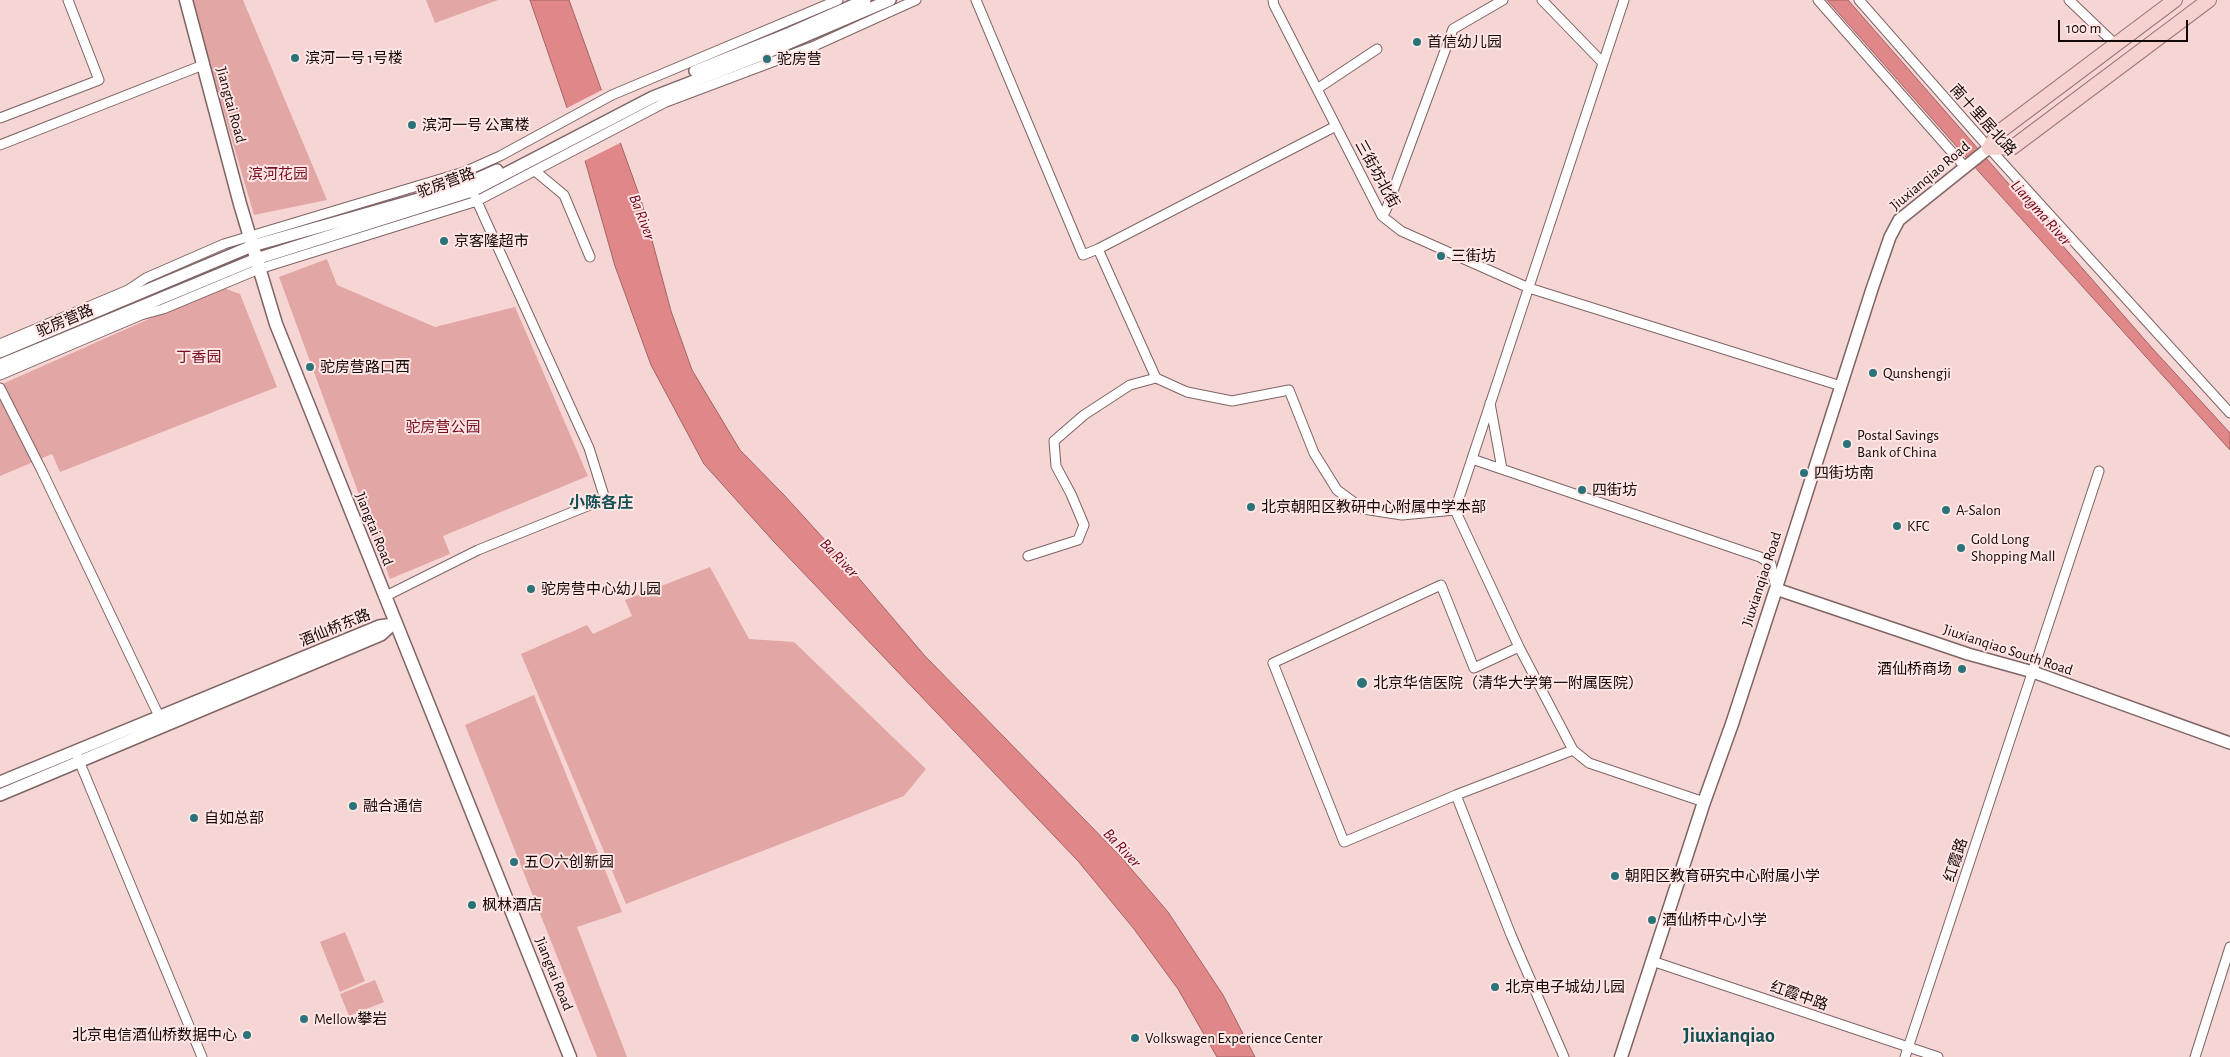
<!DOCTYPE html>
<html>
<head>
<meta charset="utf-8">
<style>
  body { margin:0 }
  #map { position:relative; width:2230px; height:1057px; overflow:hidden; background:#f6d6d5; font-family:"Alegreya Sans",sans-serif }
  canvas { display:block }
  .scale { position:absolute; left:2058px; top:20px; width:130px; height:22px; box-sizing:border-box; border:2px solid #130909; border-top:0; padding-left:6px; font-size:15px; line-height:18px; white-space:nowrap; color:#130909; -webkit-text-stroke:4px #ffe5e4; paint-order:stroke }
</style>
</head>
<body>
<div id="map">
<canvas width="2230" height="1057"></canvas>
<div class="scale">100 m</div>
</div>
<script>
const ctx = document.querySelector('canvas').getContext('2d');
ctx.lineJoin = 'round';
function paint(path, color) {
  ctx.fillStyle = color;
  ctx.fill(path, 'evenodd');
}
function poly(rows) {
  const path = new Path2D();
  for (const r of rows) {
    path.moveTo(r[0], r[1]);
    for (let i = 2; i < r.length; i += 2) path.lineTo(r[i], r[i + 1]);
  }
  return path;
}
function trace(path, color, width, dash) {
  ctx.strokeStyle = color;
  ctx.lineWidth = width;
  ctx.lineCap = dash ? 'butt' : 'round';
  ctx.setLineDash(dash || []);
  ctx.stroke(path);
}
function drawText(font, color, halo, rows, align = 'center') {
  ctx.font = font + ' "Alegreya Sans","Noto Sans SC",sans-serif';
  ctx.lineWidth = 4;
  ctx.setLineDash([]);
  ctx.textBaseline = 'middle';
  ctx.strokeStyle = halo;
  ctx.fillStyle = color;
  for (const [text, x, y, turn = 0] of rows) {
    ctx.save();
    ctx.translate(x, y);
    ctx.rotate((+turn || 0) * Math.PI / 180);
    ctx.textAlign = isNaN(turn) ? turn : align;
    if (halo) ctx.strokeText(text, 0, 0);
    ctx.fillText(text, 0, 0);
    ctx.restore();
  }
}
paint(poly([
  [191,0,243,0,327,200,254,215],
  [426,0,498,0,435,23],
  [327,259,337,285,435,327,515,307,588,476,443,536,450,554,390,579,279,277],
  [221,287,240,294,277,387,60,472,52,454,0,476,0,385],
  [710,567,749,639,794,642,926,769,904,796,626,904,521,654,587,625,593,634,632,616,625,600],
  [534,695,622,912,577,927,627,1057,597,1057,465,725],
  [345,932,365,981,340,992,320,942],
  [375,980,384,1002,349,1016,340,994]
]), '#e2a6a5');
const water = poly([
  [530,0,569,0,642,203,671,311,692,370,740,450,784,495,845,562,925,656,1121,857,1168,912,1223,995,1255,1057,1217,1057,1178,989,1134,929,1078,861,775,543,704,464,651,365,615,266,584,157,530,0],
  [1827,0,1848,0,2152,348,2230,433,2230,450,1981,174,1827,0]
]);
paint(water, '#e08889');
trace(water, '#a26263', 1);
paint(poly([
  [604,89,622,142,582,162,565,109]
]), '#f6d6d5');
const minor = poly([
  [976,0,1083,255,1098,249,1336,126],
  [1273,0,1274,5,1382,216,1401,231,1529,288,1841,386],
  [1542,0,1603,63],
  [1624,0,1455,510,1519,647,1573,750,1589,763,1704,802],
  [1818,0,1965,167],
  [1859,0,1989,148,2230,413],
  [2069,0,2115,44],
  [1317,89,1377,49],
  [0,118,99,80,68,0],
  [0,145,203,65],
  [535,171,564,195,590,257],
  [1382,216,1386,210,1453,29,1503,0],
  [1098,249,1156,378],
  [0,344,128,290,146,278,224,244,464,172,500,156,612,95,838,0],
  [0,375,141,315,163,309,259,269,477,201,666,102,812,47,916,0],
  [0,388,41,469,159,716],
  [1490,403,1502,469],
  [1472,459,1760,557,1771,564,1776,589],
  [1028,556,1078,540,1084,525,1071,494,1056,466,1054,441,1084,415,1130,385,1156,378,1187,392,1232,401,1289,390,1314,453,1337,490,1363,509,1402,515,1455,510],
  [384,597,478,550,605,499,589,448,475,197],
  [1519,647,1474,668,1441,585,1273,663,1344,842,1456,795,1573,750],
  [77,756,202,1057],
  [1456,795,1511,935,1564,1057],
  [1652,961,1938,1057],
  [1905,1057,2099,471],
  [2195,1057,2230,947]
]);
const tertiary = poly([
  [695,71,790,33,865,0],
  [1989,148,1899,220,1890,237,1872,289,1776,589,1968,654,2033,672,2230,743],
  [0,352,252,246,436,194,468,183,497,170],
  [0,365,256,259,472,191,653,97,761,55,890,0],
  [0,782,379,626,393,624],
  [0,795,381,635,394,623]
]);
const secondary = poly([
  [186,0,240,204,276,324,570,1057],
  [1621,1057,1704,802,1732,724,1776,589]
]);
const primary = poly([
  [1989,148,2013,147,2209,0],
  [1989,148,1999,132,2175,0]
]);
trace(minor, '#7f6464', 11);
trace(tertiary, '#7f6464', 14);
trace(secondary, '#7f6464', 15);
trace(primary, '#a17776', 16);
trace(minor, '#fff', 9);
trace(tertiary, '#fff', 11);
trace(secondary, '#fff', 12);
trace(primary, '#f5d1d0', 14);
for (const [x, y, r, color] of [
  [1417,42,5,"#2a7479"],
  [295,58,5,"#2a7479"],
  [767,59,5,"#2a7479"],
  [412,125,5,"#2a7479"],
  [444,241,5,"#2a7479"],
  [1441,256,5,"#2a7479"],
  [310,367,5,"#2a7479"],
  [1873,373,5,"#2a7479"],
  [1847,444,5,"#2a7479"],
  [1804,473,5,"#2a7479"],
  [1582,490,5,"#2a7479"],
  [1251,507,5,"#2a7479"],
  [1946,510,5,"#2a7479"],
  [1897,526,5,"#2a7479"],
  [1961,548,5,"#2a7479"],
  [531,589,5,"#2a7479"],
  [1962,669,5,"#2a7479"],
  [1362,683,6,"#2a7479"],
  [353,806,5,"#2a7479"],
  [194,818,5,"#2a7479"],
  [514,862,5,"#2a7479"],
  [1615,876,5,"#2a7479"],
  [472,905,5,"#2a7479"],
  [1652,920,5,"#2a7479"],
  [1495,987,5,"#2a7479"],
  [304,1019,5,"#2a7479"],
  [247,1035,5,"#2a7479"],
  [1135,1038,5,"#2a7479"]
]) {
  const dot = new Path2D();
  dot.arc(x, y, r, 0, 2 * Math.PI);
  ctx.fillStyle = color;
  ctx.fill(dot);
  trace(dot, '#ffe5e4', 2);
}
drawText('15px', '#130909', '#ffe5e4', [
  ["首信幼儿园",1427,42],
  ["滨河一号 1号楼",305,58],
  ["驼房营",777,59],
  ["滨河一号 公寓楼",422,125],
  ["京客隆超市",454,241],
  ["三街坊",1451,256],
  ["驼房营路口西",320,367],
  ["Qunshengji",1883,373],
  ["Postal Savings",1857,435],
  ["Bank of China",1857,452],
  ["四街坊南",1814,473],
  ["四街坊",1592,490],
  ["北京朝阳区教研中心附属中学本部",1261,507],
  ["A-Salon",1956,510],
  ["KFC",1907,526],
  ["Gold Long",1971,539],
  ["Shopping Mall",1971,556],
  ["驼房营中心幼儿园",541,589],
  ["酒仙桥商场",1952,669,"right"],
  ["北京华信医院（清华大学第一附属医院）",1373,683],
  ["融合通信",363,806],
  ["自如总部",204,818],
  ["五〇六创新园",524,862],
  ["朝阳区教育研究中心附属小学",1625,876],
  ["枫林酒店",482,905],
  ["酒仙桥中心小学",1662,920],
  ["北京电子城幼儿园",1505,987],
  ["Mellow攀岩",314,1019],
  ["北京电信酒仙桥数据中心",237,1035,"right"],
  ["Volkswagen Experience Center",1145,1038]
], 'left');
drawText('15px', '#130909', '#ffe5e4', [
  ["Jiangtai Road",231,105,75],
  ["南十里居北路",1983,120,48],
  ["三街坊北街",1377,174,61],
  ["Jiuxianqiao Road",1930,176,-40],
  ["驼房营路",446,183,-20],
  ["驼房营路",65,321,-23],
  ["Jiangtai Road",374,529,68],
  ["Jiuxianqiao Road",1762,579,-72],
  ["酒仙桥东路",335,628,-22],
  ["Jiuxianqiao South Road",2008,650,18],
  ["红霞路",1956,860,-72],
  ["Jiangtai Road",554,974,68],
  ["红霞中路",1799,996,19]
]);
drawText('15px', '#780e20', '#ffe5e4', [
  ["滨河花园",278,174],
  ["丁香园",199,357],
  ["驼房营公园",443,427]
]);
drawText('italic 16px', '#6f0019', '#ffe5e4', [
  ["Liangma River",2041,213,48],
  ["Ba River",642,217,69],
  ["Ba River",839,558,46],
  ["Ba River",1122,848,47]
]);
drawText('bold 16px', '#125054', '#ffe5e4', [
  ["小陈各庄",601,503]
]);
drawText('bold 20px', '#125054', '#ffe5e4', [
  ["Jiuxianqiao",1729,1036]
]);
</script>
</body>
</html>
